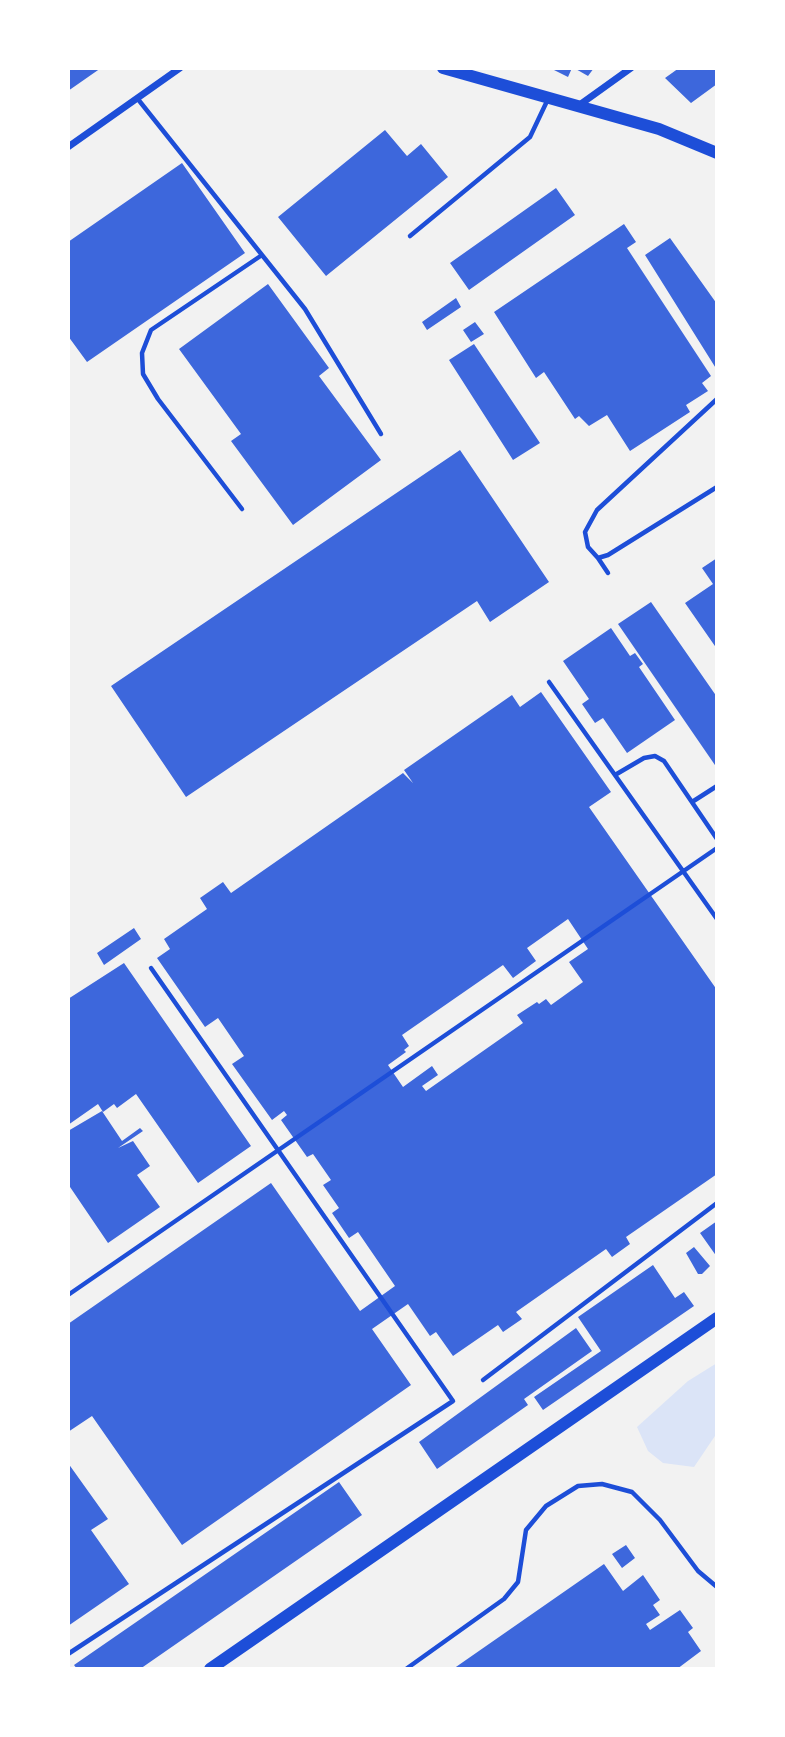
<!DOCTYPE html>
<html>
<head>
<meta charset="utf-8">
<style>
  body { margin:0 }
  #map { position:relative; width:785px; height:1737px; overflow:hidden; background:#f2f2f2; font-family:"Space Grotesk",sans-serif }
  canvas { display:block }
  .frame { position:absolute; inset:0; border:70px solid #fff; pointer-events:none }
</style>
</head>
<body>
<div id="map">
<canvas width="785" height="1737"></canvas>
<div class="frame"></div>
</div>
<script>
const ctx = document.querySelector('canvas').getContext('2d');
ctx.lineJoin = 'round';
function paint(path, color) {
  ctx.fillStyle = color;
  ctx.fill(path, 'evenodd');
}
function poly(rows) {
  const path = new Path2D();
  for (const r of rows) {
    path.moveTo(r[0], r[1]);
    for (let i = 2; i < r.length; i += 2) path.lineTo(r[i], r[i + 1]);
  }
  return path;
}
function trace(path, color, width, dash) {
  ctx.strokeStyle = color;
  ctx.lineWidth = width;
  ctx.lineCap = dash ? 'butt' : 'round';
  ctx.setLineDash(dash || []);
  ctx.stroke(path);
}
paint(poly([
  [717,1363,717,1433,694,1467,663,1463,648,1451,637,1427,688,1381]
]), '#dbe4f7');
paint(poly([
  [68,68,101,68,68,91],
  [550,68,572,68,568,77],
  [574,68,594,68,588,76],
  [679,68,717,68,717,84,691,103,665,78],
  [385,130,407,156,421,144,448,177,326,276,278,217],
  [182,163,245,253,87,362,68,336,68,242],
  [556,188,575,215,469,290,450,263],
  [624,224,636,242,627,248,711,376,702,383,708,391,686,405,690,412,630,451,607,415,589,426,579,416,575,419,544,372,536,378,494,312],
  [670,238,717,304,717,370,645,255],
  [268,284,329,368,319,376,381,460,293,525,231,441,241,434,179,349],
  [456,298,461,307,427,330,422,322],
  [475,322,484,334,471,342,463,330],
  [474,344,540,443,513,460,449,360],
  [460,450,549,582,490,622,477,601,186,797,111,686],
  [717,558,717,649,685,603,713,584,702,568],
  [651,602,717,697,717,768,618,624],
  [611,628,630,656,635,653,643,664,639,667,675,720,627,753,603,718,595,723,582,704,589,699,563,661],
  [541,692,611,792,589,807,717,990,717,1174,626,1237,630,1244,612,1257,606,1249,516,1312,522,1319,503,1332,498,1325,453,1356,436,1332,430,1336,408,1304,372,1329,411,1385,182,1545,92,1416,68,1432,68,1324,271,1183,360,1311,395,1286,358,1232,349,1238,332,1213,339,1208,323,1185,331,1180,313,1154,307,1157,281,1120,287,1115,284,1111,272,1120,232,1064,244,1056,218,1018,205,1027,157,958,170,949,164,939,207,909,200,898,223,882,231,893,403,773,413,783,404,770,512,695,520,707],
  [568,919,588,949,569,962,583,982,551,1005,546,999,539,1004,537,1002,517,1015,523,1023,426,1091,422,1086,438,1075,432,1066,403,1087,388,1065,406,1052,404,1050,409,1046,402,1035,503,965,513,978,536,961,527,948],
  [134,928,141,939,104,965,97,953],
  [124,963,251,1146,198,1183,136,1094,117,1108,114,1104,103,1112,98,1104,68,1125,68,999],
  [102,1111,122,1141,140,1128,143,1131,118,1148,133,1141,150,1166,137,1175,160,1207,108,1243,68,1184,68,1131],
  [717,1221,717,1257,700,1233],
  [694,1247,710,1266,702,1274,698,1274,686,1253],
  [653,1265,675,1298,684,1292,694,1306,543,1410,534,1397,601,1351,578,1317],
  [576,1328,592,1351,524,1399,528,1405,437,1469,419,1442],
  [68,1463,108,1519,91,1530,129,1584,68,1626],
  [339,1482,362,1515,140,1669,77,1669,74,1665],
  [626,1545,635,1558,622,1568,612,1554],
  [604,1564,623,1591,643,1575,660,1600,653,1605,660,1615,646,1624,650,1630,680,1610,693,1628,688,1632,701,1651,677,1669,453,1669]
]), '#3d67dc');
trace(poly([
  [137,98,305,309,381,434],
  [410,236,530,137,548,99],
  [717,399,597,510,585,532,588,547,598,558,608,555,717,487],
  [242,509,158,399,143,374,142,353,151,330,262,255],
  [598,558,608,573],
  [549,682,717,919],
  [615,775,644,758,655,756,664,761,717,839],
  [692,802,717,786],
  [68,1295,717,848],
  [483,1380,717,1203],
  [68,1654,453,1401,151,968],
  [406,1669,504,1599,518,1582,526,1530,546,1506,578,1486,602,1484,632,1492,660,1520,698,1571,717,1587]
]), '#1d4ed8', 4.5);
trace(poly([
  [578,106,631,68],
  [68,147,180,68]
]), '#1d4ed8', 7);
trace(poly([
  [443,68,659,129,717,153],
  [210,1669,717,1318]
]), '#1d4ed8', 12);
</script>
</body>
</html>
